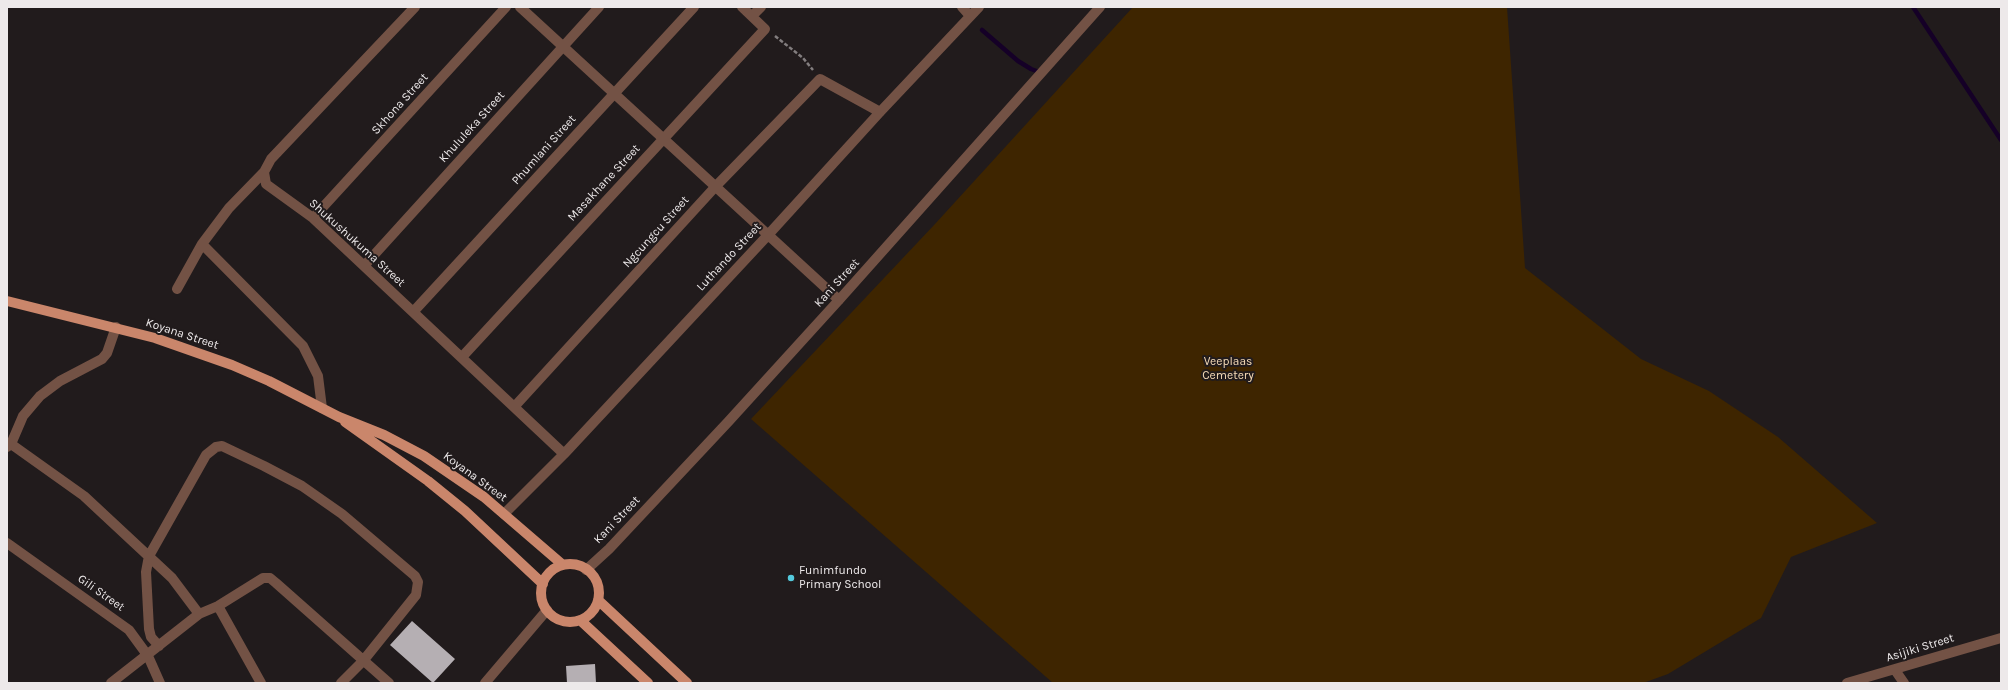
<!DOCTYPE html>
<html>
<head>
<meta charset="utf-8">
<style>
  body { margin:0 }
  #map { position:relative; width:2008px; height:690px; overflow:hidden; background:#211b1c; font-family:Karla,sans-serif }
  canvas { display:block }
  .frame { position:absolute; inset:0; border:8px solid #ede9ea; pointer-events:none }
</style>
</head>
<body>
<div id="map">
<canvas width="2008" height="690"></canvas>
<div class="frame"></div>
</div>
<script>
const ctx = document.querySelector('canvas').getContext('2d');
ctx.lineJoin = 'round';
function paint(path, color) {
  ctx.fillStyle = color;
  ctx.fill(path, 'evenodd');
}
function poly(rows) {
  const path = new Path2D();
  for (const r of rows) {
    if (r.length === 3) {
      path.moveTo(r[0] + r[2], r[1]);
      path.arc(r[0], r[1], r[2], 0, 2 * Math.PI);
      continue;
    }
    path.moveTo(r[0], r[1]);
    for (let i = 2; i < r.length; i += 2) path.lineTo(r[i], r[i + 1]);
  }
  return path;
}
function trace(path, color, width, dash) {
  ctx.strokeStyle = color;
  ctx.lineWidth = width;
  ctx.lineCap = dash ? 'butt' : 'round';
  ctx.setLineDash(dash || []);
  ctx.stroke(path);
}
function drawText(font, color, halo, rows, align = 'center') {
  ctx.font = font + ' Karla,sans-serif';
  ctx.lineWidth = 4;
  ctx.setLineDash([]);
  ctx.textBaseline = 'middle';
  ctx.strokeStyle = halo;
  ctx.fillStyle = color;
  for (const [text, x, y, turn = 0] of rows) {
    ctx.save();
    ctx.translate(x, y);
    ctx.rotate((+turn || 0) * Math.PI / 180);
    ctx.textAlign = isNaN(turn) ? turn : align;
    if (halo) ctx.strokeText(text, 0, 0);
    ctx.fillText(text, 0, 0);
    ctx.restore();
  }
}
paint(poly([
  [1133,7,1507,7,1525,268,1641,359,1709,391,1778,437,1877,523,1791,557,1761,618,1668,674,1643,683,1053,683,751,419,935,224]
]), '#3e2500');
trace(poly([
  [1913,7,2001,140],
  [982,30,1018,61,1031,69,1039,72,1041,70]
]), '#150027', 4.5);
paint(poly([
  [412,621,455,659,433,683,390,645],
  [595,664,596,683,567,683,566,666]
]), '#b5afb3');
trace(poly([
  [775,36,803,58,813,70]
]), '#827d7e', 2.5, [4, 2]);
trace(poly([
  [415,7,271,159,264,172,266,184,313,218,564,454],
  [520,7,839,300],
  [962,7,970,16],
  [752,16,761,7],
  [313,218,506,7],
  [202,244,303,346,318,376,322,408],
  [364,266,599,7],
  [177,289,202,244,229,208,264,172],
  [414,311,694,7],
  [462,357,765,29,742,7],
  [515,406,716,186,820,79,880,112],
  [11,444,84,496,172,578,199,614],
  [7,447,11,444,23,416,40,396,60,381,102,359,107,353,116,327],
  [504,514,564,454,768,235,880,112,979,7],
  [7,543,129,630,148,656,160,683],
  [586,570,609,549,728,422,839,300,1100,7],
  [218,606,261,683],
  [159,646,151,637,149,629,146,572,149,556,206,455,216,447,222,446,264,466,302,486,342,514,415,576,418,582,416,595,363,661,341,683],
  [1895,670,1904,683],
  [111,683,199,614,218,606,263,578,270,578,276,583,389,683],
  [485,683,547,610],
  [1847,683,2001,638]
]), '#735245', 10);
trace(poly([
  [7,301,155,338,232,365,269,381,339,417,384,435,424,456,484,497,563,565],
  [345,422,428,481,465,511,543,584],
  [570,593,29],
  [598,600,687,683],
  [580,620,648,683]
]), '#ca866b', 10);
for (const [x, y, r, color] of [
  [791,578,4,"#54cadd"]
]) {
  const dot = new Path2D();
  dot.arc(x, y, r, 0, 2 * Math.PI);
  ctx.fillStyle = color;
  ctx.fill(dot);
  trace(dot, '#211b1c', 1.5);
}
drawText('12px', '#ede9ea', '#211b1c', [
  ["Skhona Street",400,104,-48],
  ["Khululeka Street",472,127,-48],
  ["Phumlani Street",544,150,-48],
  ["Masakhane Street",604,183,-47],
  ["Ngcungcu Street",656,232,-48],
  ["Shukushukuma Street",357,243,42],
  ["Luthando Street",729,257,-47],
  ["Kani Street",837,283,-48],
  ["Koyana Street",182,334,18],
  ["Koyana Street",475,477,36],
  ["Kani Street",617,520,-46],
  ["Gili Street",101,593,35],
  ["Asijiki Street",1920,648,-17]
]);
drawText('12px', '#f6dbb7', '#211b1c', [
  ["Veeplaas",1228,362],
  ["Cemetery",1228,376]
]);
drawText('12px', '#ede9ea', '#211b1c', [
  ["Funimfundo",799,571],
  ["Primary School",799,585]
], 'left');
</script>
</body>
</html>
